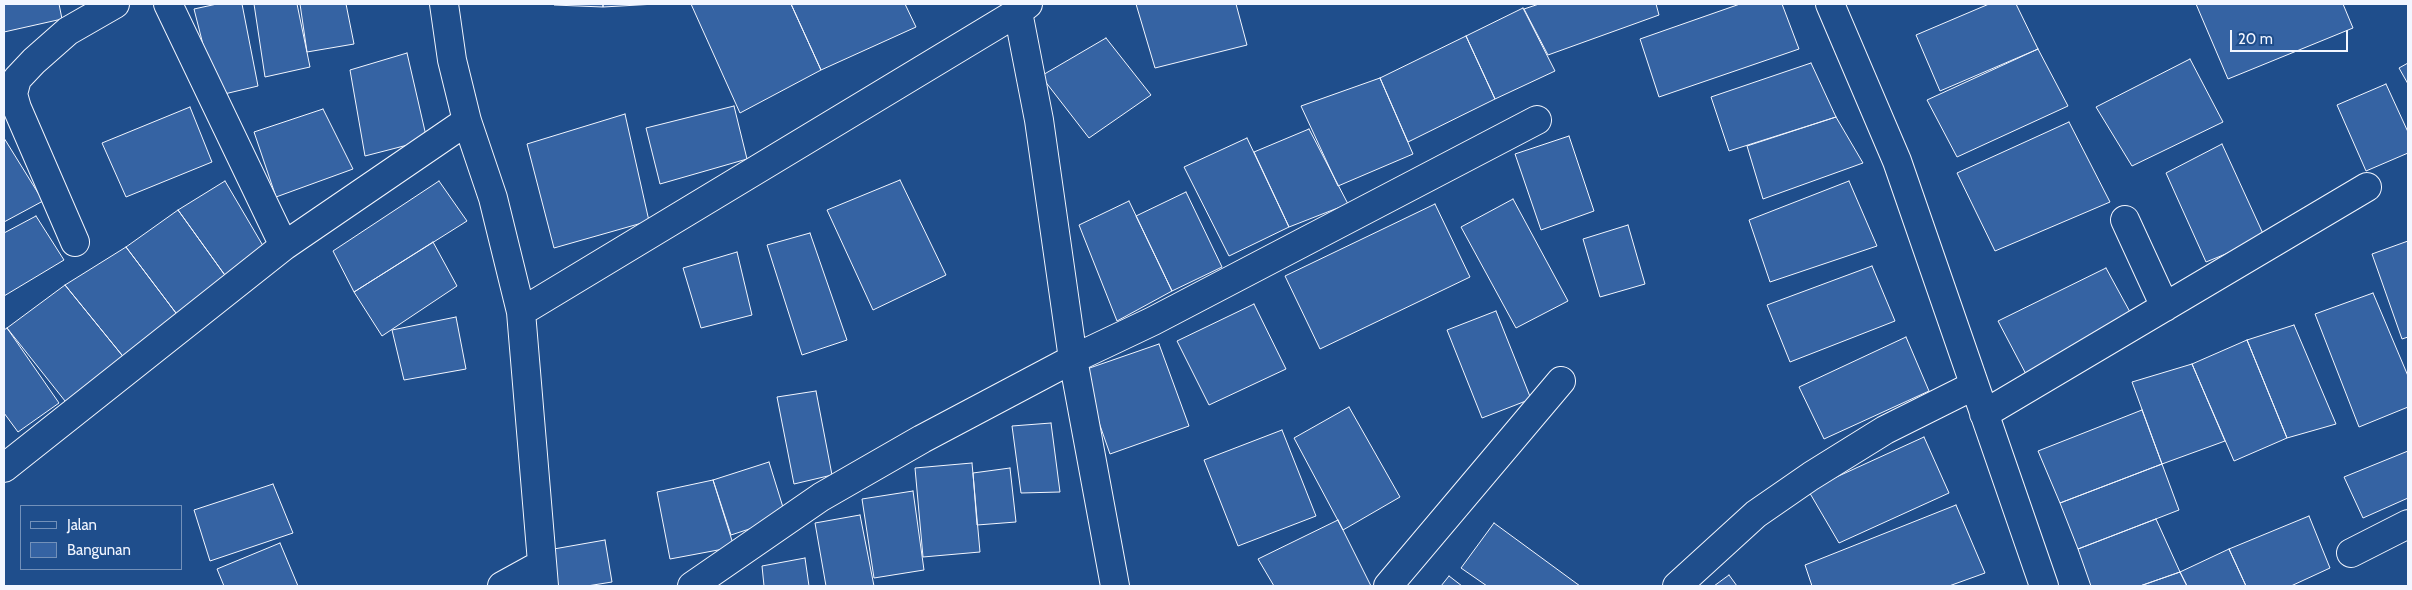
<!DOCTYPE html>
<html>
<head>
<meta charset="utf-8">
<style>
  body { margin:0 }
  #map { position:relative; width:2412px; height:590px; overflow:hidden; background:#1f4e8c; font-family:Cabin,sans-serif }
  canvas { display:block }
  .frame { position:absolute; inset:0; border:5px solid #f2f6ff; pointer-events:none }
  .legend { position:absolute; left:20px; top:505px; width:162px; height:65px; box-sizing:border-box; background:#1f4e8c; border:1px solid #7391ba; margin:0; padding:6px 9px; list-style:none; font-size:15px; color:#f2f6ff }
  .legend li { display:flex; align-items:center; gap:10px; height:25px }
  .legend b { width:25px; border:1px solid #7391ba }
  .scale { position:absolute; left:2230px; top:30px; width:118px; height:22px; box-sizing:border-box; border:2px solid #f2f6ff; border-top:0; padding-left:6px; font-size:15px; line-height:18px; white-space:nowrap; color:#f2f6ff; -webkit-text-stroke:4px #1f4e8c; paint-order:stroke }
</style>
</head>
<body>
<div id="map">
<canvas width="2412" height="590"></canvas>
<div class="frame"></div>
<ul class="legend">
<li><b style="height:6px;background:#1f4e8c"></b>Jalan</li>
<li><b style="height:14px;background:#3563a3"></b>Bangunan</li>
</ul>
<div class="scale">20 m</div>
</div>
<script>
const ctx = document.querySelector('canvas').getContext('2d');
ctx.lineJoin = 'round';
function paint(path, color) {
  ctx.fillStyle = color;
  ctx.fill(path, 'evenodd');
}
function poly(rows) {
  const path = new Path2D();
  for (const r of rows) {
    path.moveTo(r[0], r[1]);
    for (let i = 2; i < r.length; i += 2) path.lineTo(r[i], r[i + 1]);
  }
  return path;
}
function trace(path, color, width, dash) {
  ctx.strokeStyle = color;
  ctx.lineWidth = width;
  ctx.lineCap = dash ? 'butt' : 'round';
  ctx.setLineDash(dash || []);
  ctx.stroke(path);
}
const building = poly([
  [4,4,59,4,62,19,4,32,4,4],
  [217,4,242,4,258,86,216,96,194,9,217,4],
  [254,4,297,4,310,67,265,77,254,4],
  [300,4,346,4,354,44,307,52,300,4],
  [554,4,603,4,603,7,554,5,554,4],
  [603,4,656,4,603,7,603,4],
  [691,4,791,4,821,70,740,113,691,4],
  [791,4,905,4,916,27,821,70,791,4],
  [1136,4,1236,4,1247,45,1155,68,1136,4],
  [1539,4,1656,4,1659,15,1548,55,1524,9,1539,4],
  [1740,4,1782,4,1799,49,1659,97,1640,39,1740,4],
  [1989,4,2016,4,2038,49,1940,91,1916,35,1989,4],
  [2196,4,2343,4,2353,28,2228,79,2196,4],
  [1523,8,1555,71,1495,99,1466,36,1523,8],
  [1466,36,1495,99,1408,142,1380,78,1466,36],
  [1106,38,1151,95,1089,138,1041,76,1106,38],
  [2038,49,2068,106,1957,157,1927,100,2038,49],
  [407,53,427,140,365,156,350,70,407,53],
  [2190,59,2223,122,2132,166,2096,107,2190,59],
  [1811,63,1836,117,1729,151,1711,97,1811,63],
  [2408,63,2408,84,2399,68,2408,63],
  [1380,78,1413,154,1338,186,1301,106,1380,78],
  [2386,84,2408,132,2408,153,2366,171,2337,105,2386,84],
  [734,106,747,159,660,184,646,128,734,106],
  [190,107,212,162,126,197,102,143,190,107],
  [323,109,353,169,276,197,254,132,323,109],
  [625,114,649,221,554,248,527,144,625,114],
  [1836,117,1863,163,1763,199,1747,146,1836,117],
  [2069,122,2110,202,1995,251,1957,173,2069,122],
  [1309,129,1348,204,1289,227,1254,152,1309,129],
  [1569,136,1594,211,1541,230,1515,154,1569,136],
  [4,138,43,201,4,222,4,138],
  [1247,138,1289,227,1229,256,1184,167,1247,138],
  [2222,144,2265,238,2206,262,2166,173,2222,144],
  [900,180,946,275,873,310,827,210,900,180],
  [225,181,269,256,232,285,178,210,225,181],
  [439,181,467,221,354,292,333,251,439,181],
  [1849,181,1877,246,1770,282,1749,220,1849,181],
  [1186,192,1222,267,1172,291,1136,216,1186,192],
  [1513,199,1568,301,1516,328,1461,227,1513,199],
  [1129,201,1172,291,1117,321,1079,225,1129,201],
  [1435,204,1470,277,1320,349,1285,276,1435,204],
  [178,210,232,285,182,321,126,247,178,210],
  [36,216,64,260,4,296,4,233,36,216],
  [1628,225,1645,284,1600,297,1583,239,1628,225],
  [810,233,847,340,802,355,767,245,810,233],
  [2408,241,2408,337,2402,339,2372,254,2408,241],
  [433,242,457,286,382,336,354,292,433,242],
  [126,247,182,321,130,365,65,285,126,247],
  [737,252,752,315,701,328,683,268,737,252],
  [1872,266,1895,321,1790,362,1767,305,1872,266],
  [2106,268,2136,323,2028,378,1998,321,2106,268],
  [65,285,130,365,69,406,7,328,65,285],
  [2373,293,2408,376,2408,407,2359,427,2315,314,2373,293],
  [1254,304,1286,369,1209,405,1177,341,1254,304],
  [1496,311,1531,399,1482,418,1447,330,1496,311],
  [456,317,466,369,404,380,392,330,456,317],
  [2294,325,2336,424,2287,438,2247,340,2294,325],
  [7,328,59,403,18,432,4,413,4,330,7,328],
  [1906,337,1929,391,1824,439,1799,387,1906,337],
  [2247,340,2287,438,2234,461,2192,364,2247,340],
  [1159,344,1189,426,1110,454,1081,371,1159,344],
  [2192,364,2225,441,2162,464,2132,382,2192,364],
  [816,391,832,475,794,484,777,397,816,391],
  [1349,407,1400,497,1343,530,1294,438,1349,407],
  [2142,410,2162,464,2060,503,2038,451,2142,410],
  [1051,423,1060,492,1021,493,1012,426,1051,423],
  [1282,430,1316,516,1238,546,1204,460,1282,430],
  [1924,437,1949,493,1839,543,1808,490,1924,437],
  [2408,451,2408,498,2363,518,2344,477,2408,451],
  [769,462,786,517,731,535,713,480,769,462],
  [972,463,980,552,923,557,915,468,972,463],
  [2162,464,2179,510,2078,549,2060,503,2162,464],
  [1010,468,1016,522,977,525,973,473,1010,468],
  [713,480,734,547,670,559,657,492,713,480],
  [273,484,293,533,210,561,194,510,273,484],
  [913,491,924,570,874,578,862,499,913,491],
  [1956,505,1985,573,1949,586,1812,586,1805,565,1956,505],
  [860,515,874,586,826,586,815,523,860,515],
  [2309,516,2330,568,2291,586,2246,586,2229,549,2309,516],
  [2156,519,2180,572,2140,586,2091,586,2078,549,2156,519],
  [1338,520,1371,586,1274,586,1258,559,1338,520],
  [1494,523,1580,586,1487,586,1461,568,1494,523],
  [605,540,612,582,587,586,556,586,548,550,605,540],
  [280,543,298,586,224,586,217,569,280,543],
  [2229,549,2246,586,2187,586,2180,572,2229,549],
  [805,558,809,586,764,586,762,566,805,558],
  [2180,572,2187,586,2140,586,2180,572],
  [1729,575,1737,586,1714,586,1729,575],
  [1449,576,1462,586,1441,586,1449,576]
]);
paint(building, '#3563a3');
trace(building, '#f2f6ff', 1);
const minor = poly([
  [168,4,284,246],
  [444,4,452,60,467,121,493,198,521,312,544,586],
  [1830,4,1897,161,2044,586],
  [1018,12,1039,120,1073,359,1115,586],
  [2125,220,2165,307],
  [75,242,17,108,13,94,17,79,34,61,68,31,115,4],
  [521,312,1018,12,1028,4],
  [1984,414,2367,187],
  [4,468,284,246,467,121],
  [2351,553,2408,524],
  [502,586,542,564],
  [692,586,821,497,922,439,1073,359,1153,321,1537,120],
  [1388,586,1561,381],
  [1677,586,1756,514,1811,476,1885,430,1973,386]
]);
trace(minor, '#f2f6ff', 30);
trace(minor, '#1f4e8c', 28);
</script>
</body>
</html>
